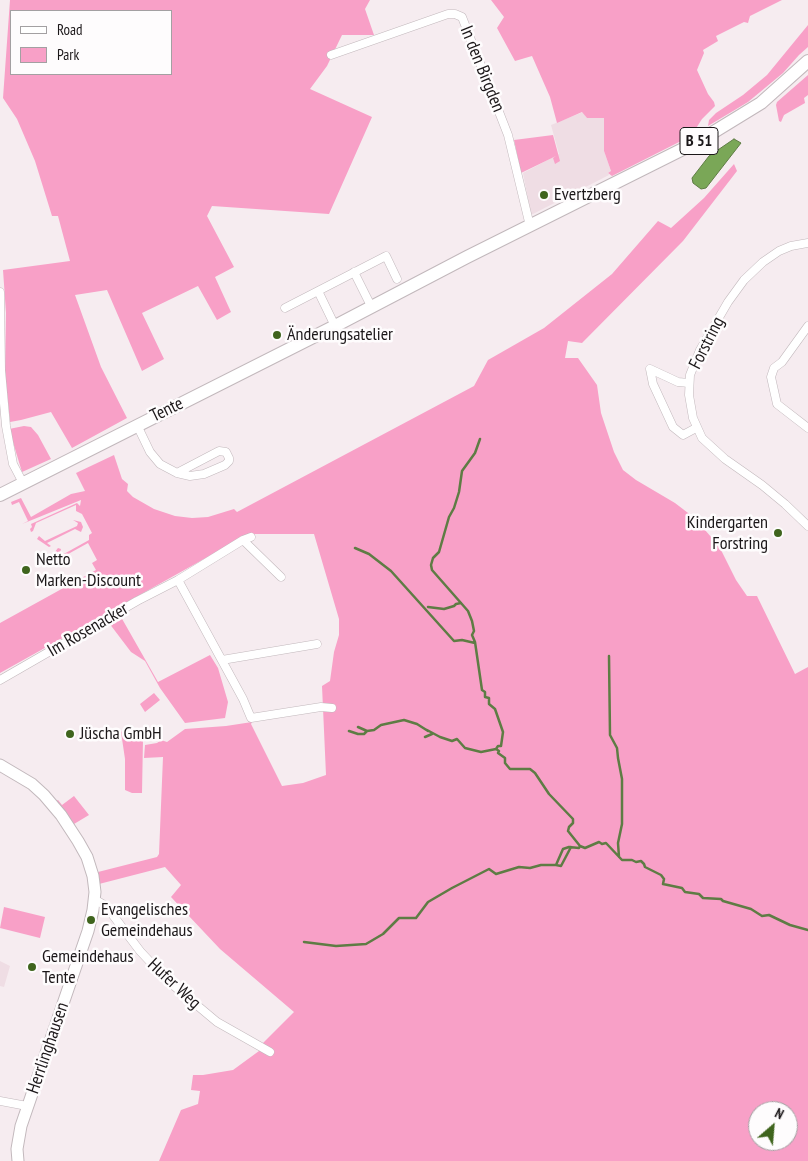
<!DOCTYPE html>
<html>
<head>
<meta charset="utf-8">
<style>
  body { margin:0 }
  #map { position:relative; width:808px; height:1161px; overflow:hidden; background:#f6ecf0; font-family:"PT Sans Narrow",sans-serif }
  canvas { display:block }
  .legend { position:absolute; left:10px; top:10px; width:162px; height:65px; box-sizing:border-box; background:#fefcfd; border:1px solid #a3a0a2; margin:0; padding:6px 9px; list-style:none; font-size:15px; color:#1b1719 }
  .legend li { display:flex; align-items:center; gap:10px; height:25px }
  .legend b { width:25px; border:1px solid #a3a0a2 }
  .north { position:absolute; left:748px; top:1101px; width:50px; height:50px; box-sizing:border-box; background:#fefcfd; border:1px solid #a3a0a2; border-radius:50%; rotate:27deg; font-size:14px; font-weight:700; line-height:20px; text-align:center; color:#1b1719 }
  .north::after { content:''; display:block; margin:auto; width:18px; height:22px; background:#3f641d; clip-path:polygon(50% 0,100% 100%,50% 72%,0 100%) }
</style>
</head>
<body>
<div id="map">
<canvas width="808" height="1161"></canvas>
<ul class="legend">
<li><b style="height:6px;background:#fff"></b>Road</li>
<li><b style="height:14px;background:#f8a0c7"></b>Park</li>
</ul>
<div class="north">N</div>
</div>
<script>
const ctx = document.querySelector('canvas').getContext('2d');
ctx.lineJoin = 'round';
function paint(path, color) {
  ctx.fillStyle = color;
  ctx.fill(path, 'evenodd');
}
function poly(rows) {
  const path = new Path2D();
  for (const r of rows) {
    path.moveTo(r[0], r[1]);
    for (let i = 2; i < r.length; i += 2) path.lineTo(r[i], r[i + 1]);
  }
  return path;
}
function trace(path, color, width, dash) {
  ctx.strokeStyle = color;
  ctx.lineWidth = width;
  ctx.lineCap = dash ? 'butt' : 'round';
  ctx.setLineDash(dash || []);
  ctx.stroke(path);
}
function drawText(font, color, halo, rows, align = 'center') {
  ctx.font = font + ' "PT Sans Narrow",sans-serif';
  ctx.lineWidth = 5;
  ctx.setLineDash([]);
  ctx.textBaseline = 'middle';
  ctx.strokeStyle = halo;
  ctx.fillStyle = color;
  for (const [text, x, y, turn = 0] of rows) {
    ctx.save();
    ctx.translate(x, y);
    ctx.rotate((+turn || 0) * Math.PI / 180);
    ctx.textAlign = isNaN(turn) ? turn : align;
    if (halo) ctx.strokeText(text, 0, 0);
    ctx.fillText(text, 0, 0);
    ctx.restore();
  }
}
paint(poly([
  [583,112,587,118,604,117,604,151,611,171,608,173,609,175,531,215,523,173,559,154,551,125],
  [0,961,10,966,4,987,0,986]
]), '#efdde4');
paint(poly([
  [10,0,370,0,365,9,374,35,342,35,327,66,310,89,372,117,329,214,212,206,207,216,234,267,215,277,231,312,217,320,198,286,142,313,164,359,142,371,107,290,75,295,101,367,127,418,72,448,51,412,21,420,10,422,5,373,6,313,3,270,70,261,58,216,52,216,35,161,17,119,3,98],
  [11,11,171,11,171,74,11,74],
  [491,0,782,0,750,16,748,23,744,22,716,36,718,41,703,50,704,53,697,70,708,94,714,102,715,106,702,119,691,136,612,176,608,173,611,171,604,151,604,118,587,118,582,112,557,123,550,97,532,56,515,61,497,28,504,17],
  [808,25,808,47,799,55,783,73,748,102,708,126,709,120,716,113,743,95,767,75],
  [808,75,808,95,804,98,805,103,784,115,781,122,779,121,776,105,777,102],
  [553,135,560,161,555,164,553,158,556,156,521,173,514,140],
  [734,164,737,171,683,241,582,343,568,341,565,358,578,358,597,385,601,413,614,452,623,470,636,480,675,503,692,516,705,530,719,546,736,580,747,596,757,596,795,674,808,667,808,1161,159,1161,181,1110,198,1104,200,1091,191,1090,193,1075,203,1075,233,1070,259,1051,262,1044,294,1012,220,949,171,897,181,885,165,867,99,884,98,872,157,857,159,854,163,757,144,758,145,745,157,743,161,740,167,742,185,729,226,726,252,722,251,724,282,786,303,783,326,775,322,686,330,681,334,652,339,635,339,619,314,534,255,534,238,540,0,673,0,623,96,570,92,563,97,560,88,543,61,558,57,559,54,553,58,548,61,549,60,553,62,555,89,540,89,535,92,533,82,514,76,511,76,505,36,523,33,531,31,532,30,529,32,527,31,524,77,503,80,506,81,500,22,524,28,521,19,502,12,505,11,502,21,498,31,517,71,494,85,491,76,473,114,455,122,479,128,484,127,491,133,497,154,509,175,516,192,518,208,517,234,509,237,512,474,386,488,360,544,328,612,274,658,221,671,228,704,198],
  [758,1111,788,1111,788,1141,758,1141],
  [24,426,31,427,38,435,51,459,22,472,9,429],
  [73,520,81,522,83,527,81,532,75,529,47,543,51,546,49,547,37,539,39,536,45,541,77,526,78,523],
  [121,617,158,682,210,655,218,668,228,702,225,718,185,723,160,688,145,661,131,652,109,623],
  [154,693,160,700,145,712,140,704],
  [127,728,131,733,138,733,143,739,142,793,132,793,125,790,125,759,121,732],
  [74,796,89,815,74,824,56,801,58,800,62,805],
  [4,907,45,917,40,938,0,928]
]), '#f8a0c7');
const water = poly([
  [734,139,741,143,706,188,701,189,693,183,692,178,709,156,734,139]
]);
paint(water, '#7aa757');
trace(water, '#5e7c44', 1);
trace(poly([
  [480,439,475,453,462,471,459,492,454,508,449,517,439,552,433,558,431,565,432,570,468,611,472,621,474,631,472,635,475,642,482,690,485,692,485,697,489,698,489,704,495,709,503,732,501,746,498,746,496,749],
  [355,548,369,554,391,571,454,641,462,640,475,643],
  [428,607,444,609,454,606,456,604,461,603],
  [609,656,610,735,617,748,618,758,622,779,622,824,618,843,619,857],
  [358,727,367,731,374,730,381,725,404,720,417,724,428,731],
  [427,730,440,737,452,741,457,739,465,748,481,752,496,749,499,751,498,753,505,758,505,763,510,769,530,769,535,773,549,794,573,819,573,823,569,827,568,831,580,846,585,848,599,842,602,844,606,843,622,860,632,860,636,862,641,861,644,864,645,867,661,875,664,879,663,884,682,888,685,892,699,894,703,898,721,899,723,901,751,909,762,916,769,915,790,925,808,930],
  [349,731,358,734,364,734,367,731],
  [425,737,432,734],
  [556,865,561,866,571,847],
  [304,942,336,946,366,944,383,934,399,918,416,918,428,902,452,888,489,869,496,874,519,867,530,868,541,865,556,865,563,849,569,847,579,848,580,846]
]), '#5e7c44', 2.5);
const street = poly([
  [331,55,448,14,455,14,462,17,508,135,530,226],
  [808,243,791,246,779,251,763,262,744,280,728,302,700,350,690,375,689,395,693,418,702,438,725,459,762,485,785,504,808,526],
  [354,272,371,306],
  [318,291,335,326],
  [0,292,1,370,6,426,13,464,23,483],
  [285,308,386,256,397,279],
  [808,326,782,362,774,368,771,377,777,404,808,428],
  [650,369,653,384,673,427,683,435,696,428],
  [650,369,678,382,689,383],
  [137,425,150,452,160,464,177,473,190,476,204,474,225,465,229,461,229,458,226,452,219,451,177,473],
  [251,537,243,540,281,577],
  [178,580,243,699,251,718,321,707,332,708],
  [222,660,317,644],
  [0,680,137,601,178,580,243,540],
  [94,899,106,906,140,951,168,981,217,1022,270,1052],
  [0,1101,27,1106]
]);
const secondary = poly([
  [0,765,32,784,44,795,61,815,78,841,87,857,93,876,95,892,93,910,88,931,21,1126,17,1149,18,1161]
]);
const primary = poly([
  [0,495,335,326,467,257,699,141,761,103,808,61]
]);
trace(street, '#c2b8bc', 9);
trace(secondary, '#c2b8bc', 13);
trace(primary, '#c2b8bc', 14);
trace(street, '#fff', 8);
trace(secondary, '#fff', 11);
trace(primary, '#fff', 12);
for (const [x, y, r, color] of [
  [544,195,5,"#3f641d"],
  [277,335,5,"#3f641d"],
  [778,533,5,"#3f641d"],
  [26,570,5,"#3f641d"],
  [70,734,5,"#3f641d"],
  [91,920,5,"#3f641d"],
  [32,967,5,"#3f641d"]
]) {
  const dot = new Path2D();
  dot.arc(x, y, r, 0, 2 * Math.PI);
  ctx.fillStyle = color;
  ctx.fill(dot);
  trace(dot, '#fefcfd', 2);
}
for (const [x, y, w] of [
  [699,141,38]
]) {
  const box = new Path2D();
  box.roundRect(x - w / 2, y - 13.5, w, 27, 4);
  ctx.fillStyle = '#fefcfd';
  ctx.fill(box);
  trace(box, '#1b1719', 1);
}
drawText('bold 16px', '#1b1719', null, [
  ["B 51",699,141]
]);
drawText('18px', '#1b1719', '#fefcfd', [
  ["In den Birgden",482,69,68],
  ["Forstring",707,343,-63],
  ["Tente",167,410,-26],
  ["Im Rosenacker",88,630,-30],
  ["Hufer Weg",174,984,43],
  ["Herrlinghausen",48,1048,-71]
]);
drawText('18px', '#1b1719', '#fefcfd', [
  ["Evertzberg",554,195],
  ["Änderungsatelier",287,335],
  ["Kindergarten",768,523,"right"],
  ["Forstring",768,544,"right"],
  ["Netto",36,560],
  ["Marken-Discount",36,581],
  ["Jüscha GmbH",80,734],
  ["Evangelisches",101,910],
  ["Gemeindehaus",101,931],
  ["Gemeindehaus",42,957],
  ["Tente",42,978]
], 'left');
</script>
</body>
</html>
